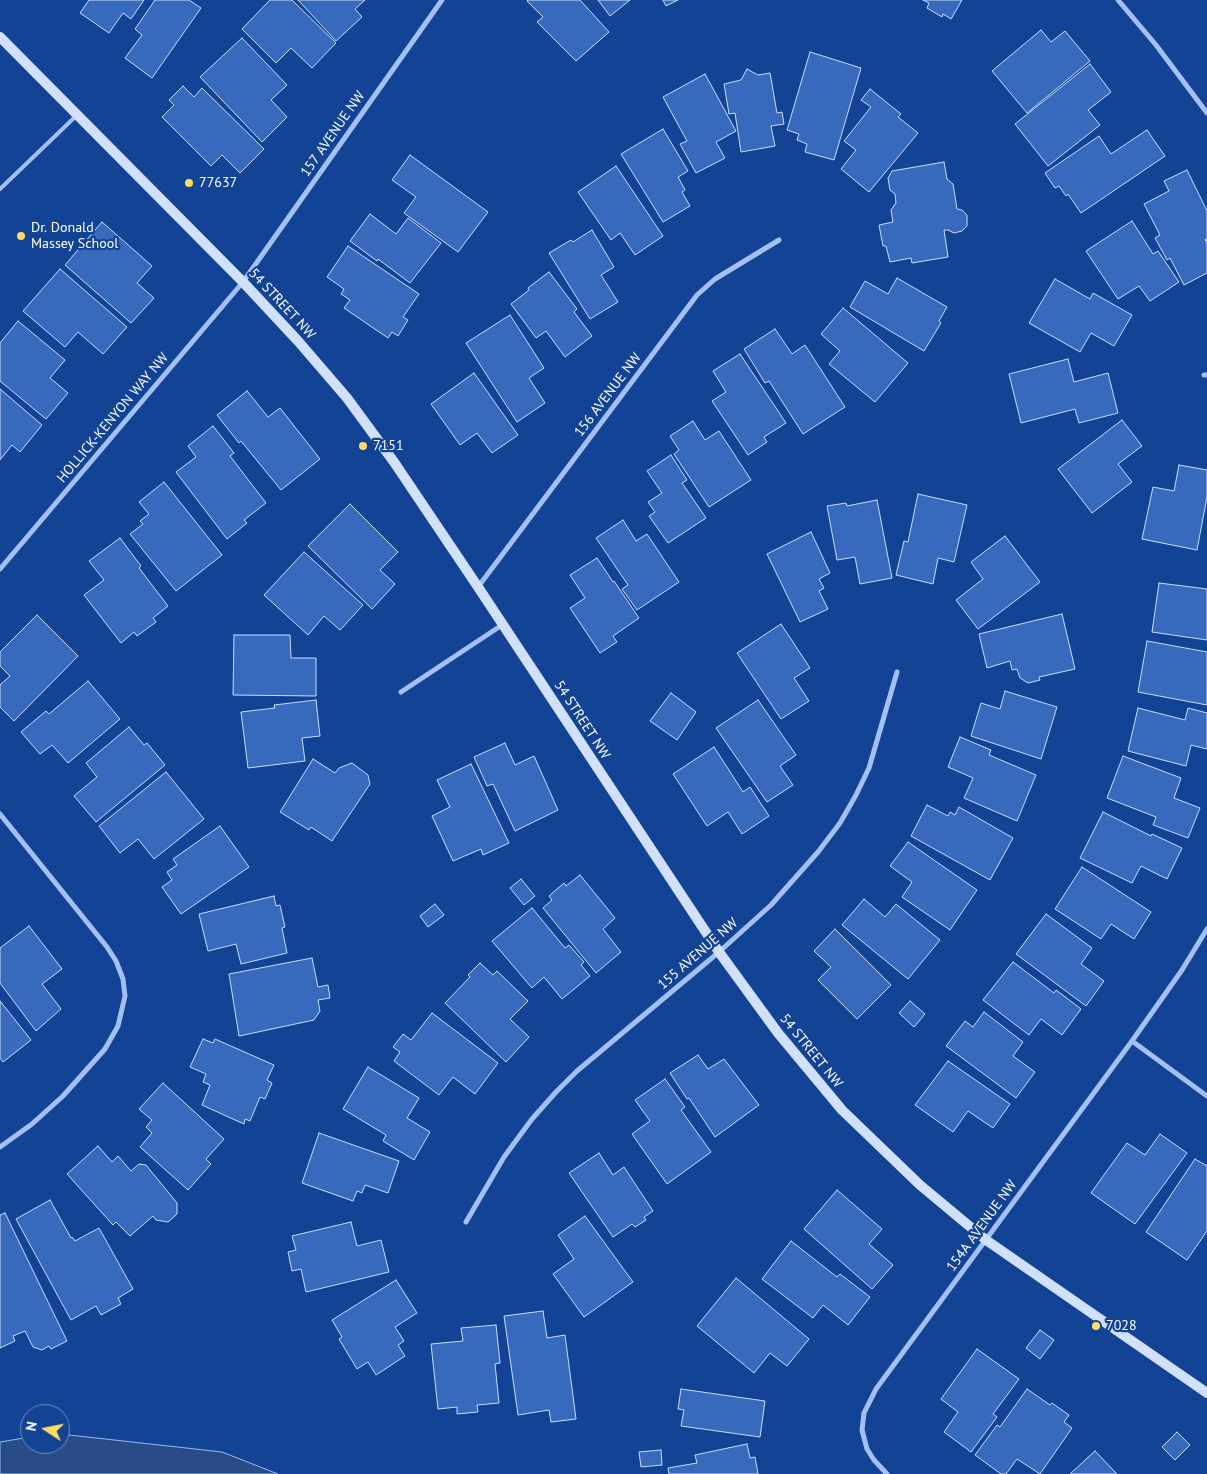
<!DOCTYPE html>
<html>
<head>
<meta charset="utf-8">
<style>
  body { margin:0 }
  #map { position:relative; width:1207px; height:1474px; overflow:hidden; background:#134395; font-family:"PT Sans",sans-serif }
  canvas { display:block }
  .north { position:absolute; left:20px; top:1404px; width:50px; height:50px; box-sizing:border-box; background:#134395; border:1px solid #718ebf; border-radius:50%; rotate:281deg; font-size:14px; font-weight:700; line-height:20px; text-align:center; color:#fff }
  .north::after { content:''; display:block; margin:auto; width:18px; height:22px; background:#ffdd64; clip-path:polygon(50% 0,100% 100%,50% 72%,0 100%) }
</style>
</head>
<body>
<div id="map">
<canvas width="1207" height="1474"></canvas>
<div class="north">N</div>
</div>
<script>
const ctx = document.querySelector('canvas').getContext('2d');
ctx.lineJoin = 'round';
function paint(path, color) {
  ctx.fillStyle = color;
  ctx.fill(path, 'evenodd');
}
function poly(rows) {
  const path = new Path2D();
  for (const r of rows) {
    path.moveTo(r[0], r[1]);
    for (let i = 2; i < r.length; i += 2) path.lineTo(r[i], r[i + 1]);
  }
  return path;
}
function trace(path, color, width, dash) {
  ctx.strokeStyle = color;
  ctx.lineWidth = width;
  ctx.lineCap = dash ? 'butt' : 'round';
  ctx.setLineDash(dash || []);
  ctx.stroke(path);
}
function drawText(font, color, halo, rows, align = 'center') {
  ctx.font = font + ' "PT Sans",sans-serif';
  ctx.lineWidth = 4.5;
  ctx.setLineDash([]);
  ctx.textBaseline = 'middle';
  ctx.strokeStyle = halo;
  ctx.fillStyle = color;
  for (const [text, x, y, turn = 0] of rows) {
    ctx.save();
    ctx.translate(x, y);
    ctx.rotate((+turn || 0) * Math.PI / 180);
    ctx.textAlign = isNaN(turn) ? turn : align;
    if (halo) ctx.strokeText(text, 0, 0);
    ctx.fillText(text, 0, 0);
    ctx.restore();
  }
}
const water = poly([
  [60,1434,222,1452,278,1474,0,1474,0,1442,30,1437,30,1444,60,1444,60,1434]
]);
paint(water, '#294c89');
trace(water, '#94bbf5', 1);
const building = poly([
  [89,0,144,0,131,19,123,13,109,33,80,13,89,0],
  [155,0,189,0,201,8,152,78,125,58,142,35,135,29,155,0],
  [270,0,292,0,336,43,312,68,291,48,276,63,242,29,270,0],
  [298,0,365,0,355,9,362,17,336,41,298,0],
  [528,0,580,0,609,32,576,61,537,22,543,17,527,1,528,0],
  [598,0,630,0,610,16,598,0],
  [663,0,678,0,666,6,663,0],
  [923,0,962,0,951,19,943,14,942,17,927,8,929,3,923,0],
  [1041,30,1051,42,1065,31,1090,61,1027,113,992,71,1041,30],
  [242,38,287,85,271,100,287,117,262,142,200,77,242,38],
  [810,52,861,68,834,160,805,152,807,144,797,140,799,134,787,130,810,52],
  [1090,64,1111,92,1088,110,1100,125,1048,166,1015,124,1090,64],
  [747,69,758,75,770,73,777,113,782,112,784,124,771,126,775,146,741,152,735,113,729,114,724,84,741,80,747,69],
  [705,74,736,131,716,142,725,158,696,173,680,144,687,141,663,97,705,74],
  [183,86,194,97,202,88,264,149,240,173,222,155,211,166,162,117,174,105,169,100,183,86],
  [870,89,901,114,898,117,918,133,869,192,841,169,856,150,844,141,871,107,861,100,870,89],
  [663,129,688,171,678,177,685,190,682,192,690,206,663,222,621,154,663,129],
  [1147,130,1165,156,1081,213,1068,194,1066,196,1059,186,1055,188,1045,173,1099,136,1111,154,1147,130],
  [410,155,488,212,458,252,404,213,416,197,392,180,410,155],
  [944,162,947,179,953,184,957,209,962,210,967,215,967,226,962,231,954,233,948,230,944,230,948,257,912,263,911,258,890,262,886,246,883,246,879,225,893,222,891,210,896,203,895,194,890,190,888,178,892,171,944,162],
  [616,166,663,236,635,255,620,233,611,240,578,192,616,166],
  [1187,170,1207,211,1207,241,1205,239,1207,244,1207,273,1184,285,1170,258,1167,260,1155,238,1160,235,1144,204,1169,191,1164,181,1187,170],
  [370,214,396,234,408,218,441,243,410,283,378,259,377,261,350,241,370,214],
  [1132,221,1153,254,1158,251,1179,282,1150,301,1139,286,1118,299,1086,251,1132,221],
  [102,222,152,266,137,283,154,298,131,323,65,265,102,222],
  [592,230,614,267,601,275,618,302,590,319,549,253,571,240,573,242,592,230],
  [348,246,419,294,403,317,408,320,398,336,392,332,388,338,344,308,350,300,341,294,344,289,327,277,348,246],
  [60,269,127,327,103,354,78,332,65,347,23,311,60,269],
  [549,272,577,309,574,312,592,336,565,357,546,331,536,338,511,304,529,290,528,288,549,272],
  [897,278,947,307,939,321,941,323,924,351,850,307,865,281,888,294,897,278],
  [1055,279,1090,299,1093,293,1132,315,1114,346,1091,333,1080,352,1029,323,1055,279],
  [843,308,908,363,875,402,829,364,840,351,821,334,843,308],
  [510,315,544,368,529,378,545,403,517,422,466,343,510,315],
  [18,321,65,360,50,378,68,393,46,419,0,381,0,343,18,321],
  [775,329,792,354,805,345,845,407,803,434,769,381,765,383,744,349,775,329],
  [740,354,786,423,764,437,767,442,748,455,712,401,726,392,713,371,740,354],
  [1068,359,1074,382,1108,373,1118,413,1079,423,1075,409,1021,423,1009,374,1068,359],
  [474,373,518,435,492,453,477,433,460,445,431,404,474,373],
  [0,389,42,425,20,452,12,445,0,460,0,389],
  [247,391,268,417,280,408,320,459,281,490,241,441,239,443,217,415,247,391],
  [1122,420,1142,446,1118,464,1132,482,1092,513,1058,469,1122,420],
  [693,421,705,440,719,431,751,480,709,507,674,454,679,450,670,436,693,421],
  [213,426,234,453,230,456,266,503,244,520,247,523,227,539,176,472,196,457,188,446,213,426],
  [671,455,687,480,682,483,706,518,668,543,649,516,655,512,648,502,662,493,647,471,671,455],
  [1179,465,1207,470,1207,497,1197,550,1142,539,1153,487,1174,491,1179,465],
  [164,482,222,555,176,591,130,534,143,524,140,521,149,514,139,502,164,482],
  [918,494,967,505,954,562,938,558,933,584,896,575,904,541,908,542,918,494],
  [877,500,892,578,860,584,855,557,837,560,827,506,846,503,847,506,877,500],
  [350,504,398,552,380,570,395,584,372,609,308,546,350,504],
  [623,520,636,541,647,534,679,582,637,610,622,589,628,585,596,538,623,520],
  [811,532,830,573,819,579,824,588,819,591,828,609,800,622,767,554,811,532],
  [1005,536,1040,582,978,629,956,600,983,579,971,562,1005,536],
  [120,538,141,566,139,568,168,606,153,618,156,622,137,636,134,632,121,643,84,595,104,580,89,561,120,538],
  [304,552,363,605,340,630,324,616,308,635,264,595,304,552],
  [597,558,613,582,614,581,639,618,613,636,617,642,600,653,570,608,585,598,570,575,597,558],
  [1159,583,1207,589,1207,640,1152,632,1159,583],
  [1062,614,1075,669,1039,677,1040,680,1028,683,1020,678,1017,669,1012,670,1010,661,987,668,979,634,1062,614],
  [37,615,78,656,14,721,0,707,0,685,10,676,0,666,0,652,37,615],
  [781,624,810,668,794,678,809,701,781,719,737,653,781,624],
  [234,635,290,635,291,658,316,658,316,696,233,695,234,635],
  [1147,641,1207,652,1207,705,1138,692,1147,641],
  [88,681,120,719,68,763,52,745,40,754,21,732,46,711,49,714,88,681],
  [1005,691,1057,707,1041,759,971,736,981,703,1000,709,1005,691],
  [671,693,696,712,677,740,650,721,671,693],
  [316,700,320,736,302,738,305,761,248,768,241,712,275,708,274,705,316,700],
  [758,700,796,755,780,766,793,785,767,802,716,728,758,700],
  [1138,708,1185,720,1188,708,1207,713,1207,749,1191,745,1186,766,1128,751,1138,708],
  [129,727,144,745,147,743,165,765,96,822,74,796,97,777,86,763,129,727],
  [960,737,991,750,989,755,1036,775,1017,821,964,798,973,778,948,767,960,737],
  [505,743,515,765,534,756,558,810,515,831,493,784,487,786,474,757,505,743],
  [714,747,743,792,750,787,769,816,742,834,728,812,707,826,673,774,714,747],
  [1123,756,1181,778,1174,798,1200,808,1188,838,1153,825,1156,817,1107,798,1123,756],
  [313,759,335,773,339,768,352,763,368,775,370,784,332,841,311,827,309,830,280,812,313,759],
  [471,764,509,843,483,855,481,849,453,861,432,816,450,807,437,780,471,764],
  [166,772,204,819,154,859,138,839,120,853,99,826,166,772],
  [927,805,948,816,950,812,955,815,959,807,1013,838,990,880,911,836,927,805],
  [1103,812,1151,836,1152,834,1182,848,1167,879,1141,866,1132,883,1080,858,1103,812],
  [220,826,249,867,181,914,162,887,172,880,167,872,177,865,173,859,220,826],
  [908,842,977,890,950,930,902,897,912,882,890,866,908,842],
  [1082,867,1151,912,1134,939,1111,924,1101,939,1055,909,1082,867],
  [580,875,615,918,603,929,621,952,596,973,543,908,552,900,549,896,564,883,566,886,580,875],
  [521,879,535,896,524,905,510,888,521,879],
  [274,896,276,906,280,905,285,927,282,928,287,953,241,964,236,944,208,951,199,914,274,896],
  [864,899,885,917,896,904,940,940,908,979,842,925,864,899],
  [435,904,444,915,428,927,420,916,435,904],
  [532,908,565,948,569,945,584,962,581,965,590,976,562,999,544,977,532,988,492,941,532,908],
  [1046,914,1092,948,1081,964,1104,981,1086,1006,1016,954,1046,914],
  [29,926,62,969,42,984,61,1009,36,1031,0,983,0,948,29,926],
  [835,929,891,985,857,1019,818,980,831,967,814,951,835,929],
  [312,958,318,987,328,985,330,998,318,1000,320,1011,314,1020,239,1036,229,974,312,958],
  [1013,962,1054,993,1056,990,1081,1009,1062,1035,1041,1019,1029,1035,983,1000,1013,962],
  [480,963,493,975,497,971,528,1001,510,1019,529,1037,506,1062,445,1003,470,977,468,975,480,963],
  [0,1001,31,1040,3,1062,0,1058,0,1001],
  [910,1001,925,1014,914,1027,899,1013,910,1001],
  [984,1012,1023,1042,1013,1056,1035,1072,1016,1098,946,1046,965,1021,973,1027,984,1012],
  [432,1013,498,1063,475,1094,453,1077,439,1095,394,1061,400,1052,393,1047,403,1034,411,1040,432,1013],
  [203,1039,213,1043,215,1039,274,1065,267,1080,272,1083,265,1099,260,1097,250,1121,245,1119,244,1124,202,1105,210,1085,203,1082,206,1074,190,1067,203,1039],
  [698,1055,708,1069,724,1059,759,1105,715,1137,689,1098,687,1099,670,1073,698,1055],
  [948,1061,1010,1104,993,1128,968,1111,953,1132,915,1105,948,1061],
  [368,1067,419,1098,407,1118,430,1132,414,1160,383,1141,386,1135,343,1109,368,1067],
  [665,1079,685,1107,681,1110,711,1152,667,1184,632,1134,650,1121,635,1100,665,1079],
  [163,1083,224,1139,206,1159,211,1164,188,1190,140,1147,152,1133,146,1127,152,1120,139,1109,163,1083],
  [319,1133,399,1161,388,1193,365,1185,362,1193,357,1191,353,1201,302,1183,319,1133],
  [1160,1134,1187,1153,1135,1224,1091,1193,1127,1143,1145,1155,1160,1134],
  [98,1146,112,1162,118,1156,131,1171,139,1164,146,1165,177,1203,177,1214,168,1222,156,1220,153,1216,130,1236,116,1222,113,1225,67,1174,98,1146],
  [599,1153,613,1175,624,1167,653,1211,644,1217,646,1220,635,1227,632,1224,613,1237,569,1173,599,1153],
  [1195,1159,1207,1166,1207,1231,1187,1260,1146,1232,1195,1159],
  [837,1190,882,1229,869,1244,893,1265,872,1289,804,1229,837,1190],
  [50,1200,71,1238,72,1237,75,1241,99,1228,133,1289,118,1298,121,1304,101,1315,96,1306,71,1320,16,1219,50,1200],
  [5,1213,67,1341,51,1349,49,1346,42,1350,33,1347,25,1331,13,1336,15,1341,0,1348,0,1215,5,1213],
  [585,1216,633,1282,584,1317,553,1274,574,1259,558,1235,585,1216],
  [351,1222,357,1246,381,1240,389,1272,306,1292,301,1269,292,1271,288,1252,296,1250,292,1236,351,1222],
  [791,1241,837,1277,840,1274,870,1297,848,1325,823,1305,813,1318,762,1279,791,1241],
  [736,1278,809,1339,787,1366,770,1353,754,1373,697,1326,736,1278],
  [396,1280,417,1313,395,1327,404,1341,398,1345,405,1356,376,1375,368,1362,357,1369,339,1339,342,1337,332,1320,396,1280],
  [543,1311,547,1338,565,1335,576,1419,551,1422,549,1410,518,1415,504,1316,543,1311],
  [496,1325,500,1363,495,1364,499,1403,477,1405,478,1412,457,1414,457,1407,438,1409,431,1344,463,1341,461,1328,496,1325],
  [1040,1330,1054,1340,1040,1359,1026,1348,1040,1330],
  [977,1349,1019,1379,993,1414,997,1417,971,1452,944,1432,958,1412,941,1399,977,1349],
  [681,1389,765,1401,760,1437,681,1426,684,1410,678,1409,681,1389],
  [1027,1389,1050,1405,1052,1403,1069,1415,1064,1422,1072,1428,1040,1474,1017,1459,1006,1474,1001,1474,975,1455,997,1425,1000,1427,1027,1389],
  [1177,1432,1190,1445,1175,1460,1162,1447,1177,1432],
  [747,1444,750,1458,755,1457,758,1474,669,1474,668,1468,697,1463,695,1455,747,1444],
  [661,1450,662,1465,641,1467,639,1452,661,1450],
  [1095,1451,1117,1474,1070,1474,1095,1451]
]);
paint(building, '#3769bc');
trace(building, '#caddfd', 1);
trace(poly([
  [0,189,76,116]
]), '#a2c1f2', 4);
trace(poly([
  [1118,0,1156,45,1207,113],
  [1204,375,1207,375],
  [0,569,243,282,442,0],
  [478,587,697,295,715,279,779,240],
  [401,692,502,625],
  [0,814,107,947,116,961,123,979,125,996,118,1026,105,1049,63,1096,32,1124,0,1147],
  [1132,1041,1207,1096],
  [466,1222,504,1157,532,1119,556,1092,577,1071,719,952,771,905,818,852,840,823,856,795,869,768,897,672],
  [887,1474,874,1460,867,1449,862,1430,864,1413,876,1389,1132,1041,1182,970,1207,929]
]), '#a2c1f2', 5);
trace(poly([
  [0,37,243,282,298,341,347,398,394,462,478,587,719,952,778,1033,842,1110,920,1185,986,1240,1207,1393]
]), '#d1e1fc', 10);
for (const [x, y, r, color] of [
  [189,183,5,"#ffdd64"],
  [21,236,5,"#ffdd64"],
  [363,446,5,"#ffdd64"],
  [1096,1326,5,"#ffdd64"]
]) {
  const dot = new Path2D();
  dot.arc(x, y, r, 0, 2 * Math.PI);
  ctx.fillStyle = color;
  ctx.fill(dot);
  trace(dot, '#134395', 2);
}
drawText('14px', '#fff', '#134395', [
  ["157 AVENUE NW",333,134,-55],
  ["54 STREET NW",282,304,47],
  ["156 AVENUE NW",608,395,-53],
  ["HOLLICK-KENYON WAY NW",113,418,-50],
  ["54 STREET NW",582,720,57],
  ["155 AVENUE NW",698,954,-41],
  ["54 STREET NW",811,1051,51],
  ["154A AVENUE NW",982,1226,-54]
]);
drawText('14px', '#fff', '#134395', [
  ["77637",199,183],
  ["Dr. Donald",31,228],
  ["Massey School",31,244],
  ["7151",373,446],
  ["7028",1106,1326]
], 'left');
</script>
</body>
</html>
